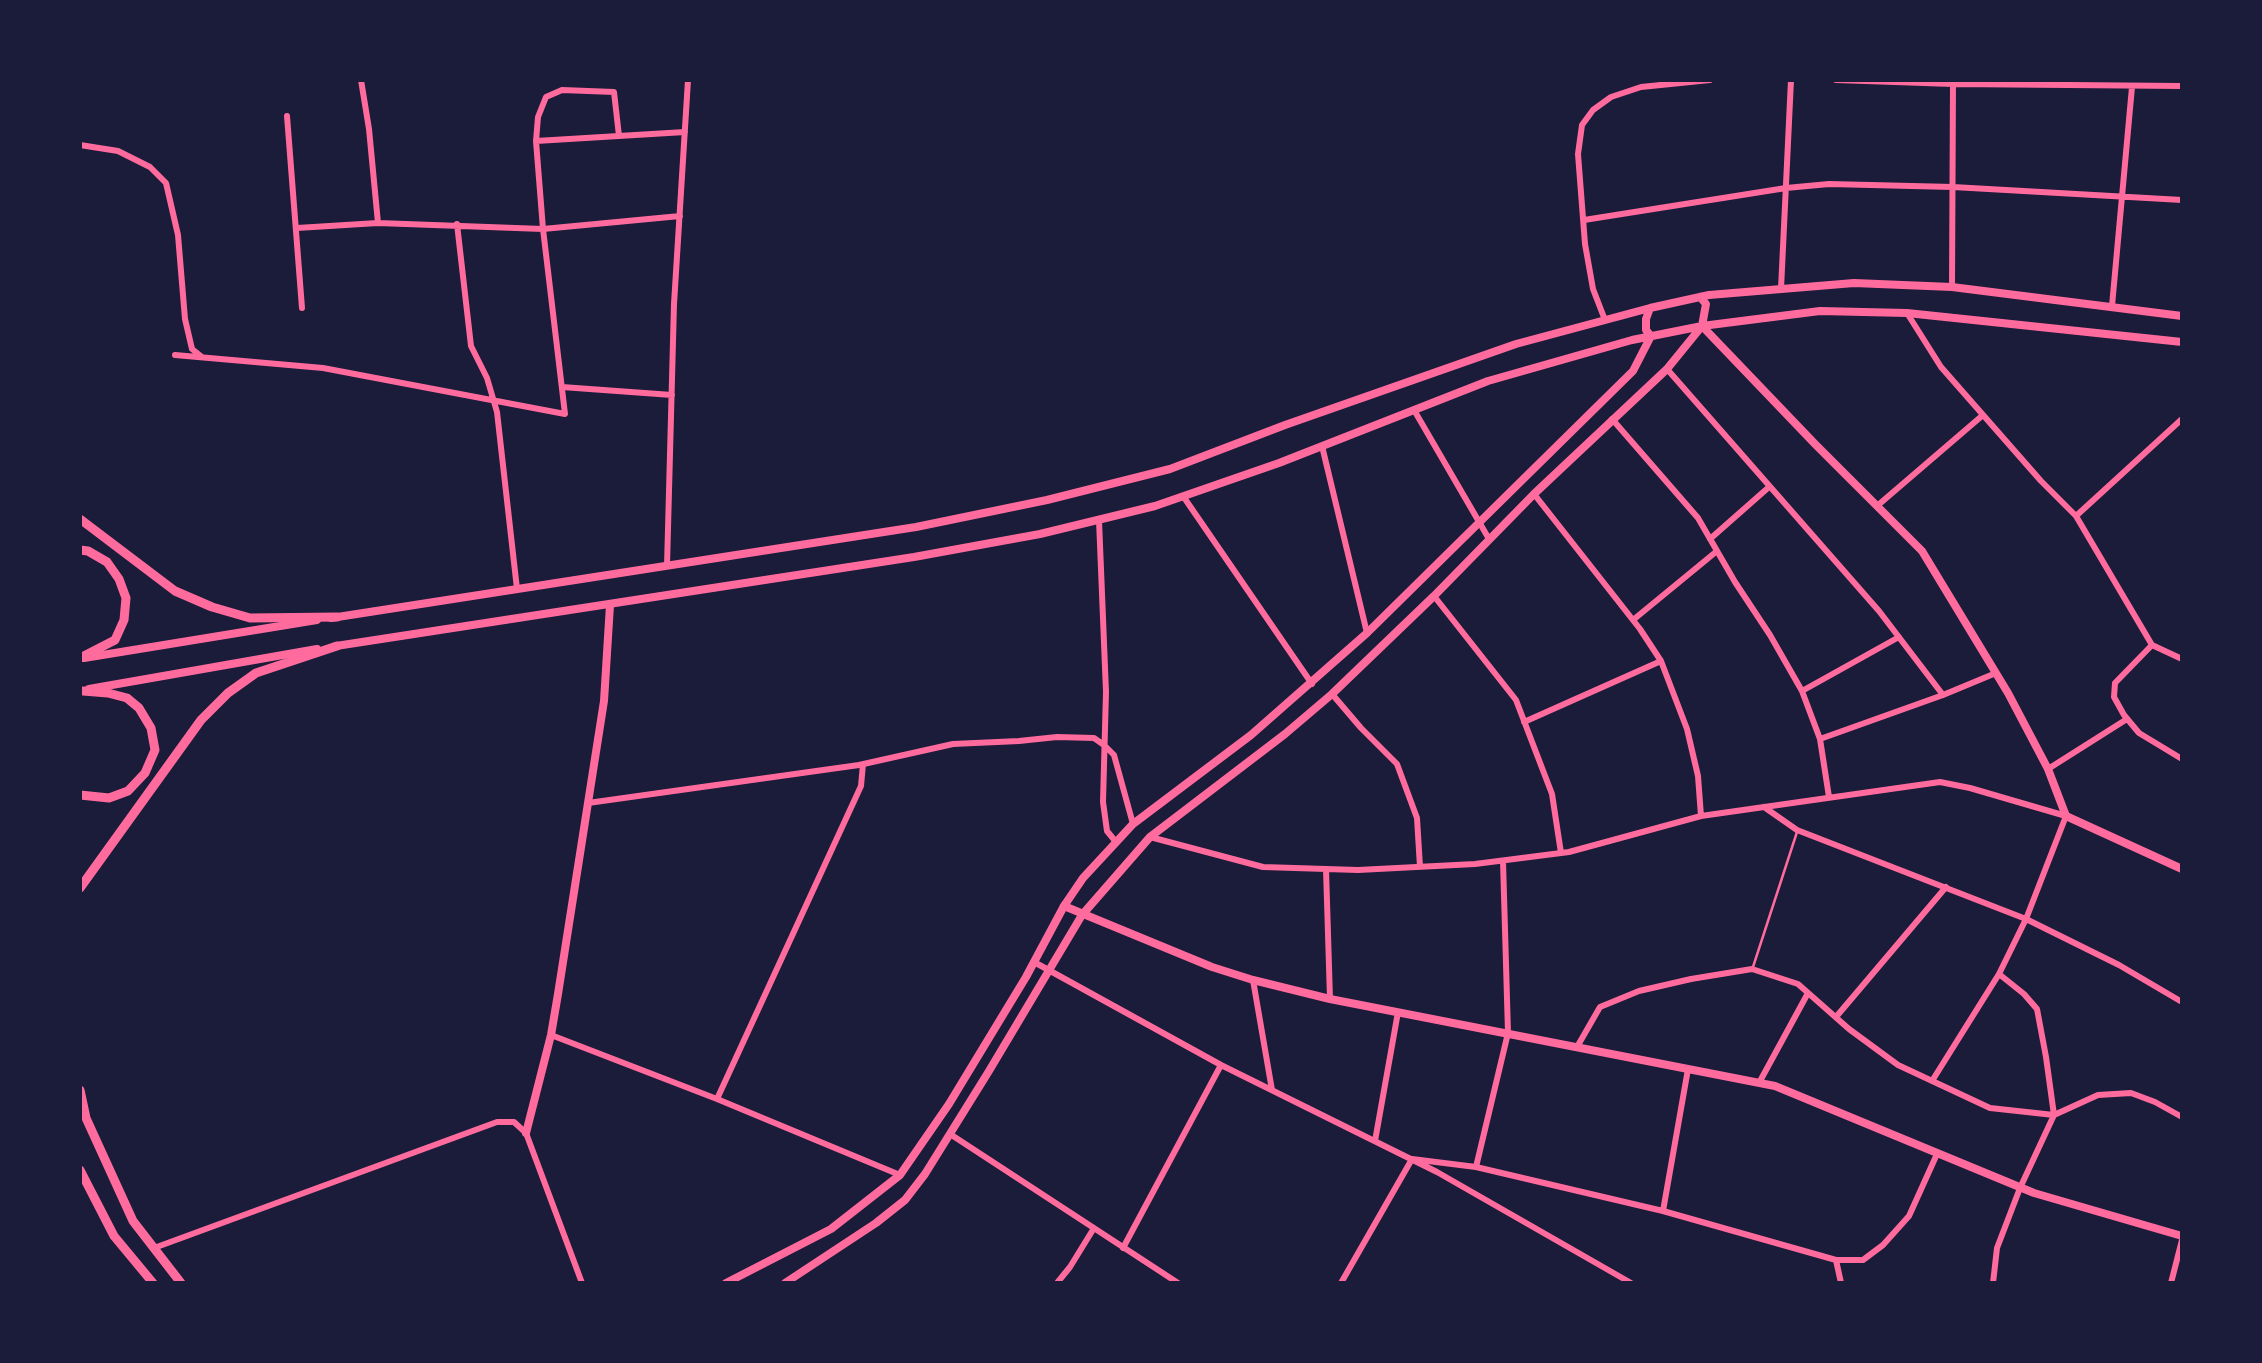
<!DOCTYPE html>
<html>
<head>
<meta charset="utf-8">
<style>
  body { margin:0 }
  #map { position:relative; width:2262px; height:1363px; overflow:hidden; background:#1b1b3a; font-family:"Exo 2",sans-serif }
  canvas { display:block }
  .frame { position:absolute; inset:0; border:82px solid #1b1b3a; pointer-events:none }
</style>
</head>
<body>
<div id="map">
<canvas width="2262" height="1363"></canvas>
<div class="frame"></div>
</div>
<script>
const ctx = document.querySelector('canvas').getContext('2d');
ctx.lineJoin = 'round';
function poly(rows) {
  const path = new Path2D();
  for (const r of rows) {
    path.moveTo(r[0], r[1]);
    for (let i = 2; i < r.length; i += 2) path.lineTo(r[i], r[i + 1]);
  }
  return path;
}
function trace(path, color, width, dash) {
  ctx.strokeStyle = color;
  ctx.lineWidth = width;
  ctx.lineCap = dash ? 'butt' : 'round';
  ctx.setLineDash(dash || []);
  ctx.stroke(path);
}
trace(poly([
  [1753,967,1797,832]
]), '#ff6b9d', 2.5);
trace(poly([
  [361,80,369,129,378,223],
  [1836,80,1953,84,2182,86],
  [287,116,302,308],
  [536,141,685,132],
  [80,145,118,151,150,167,166,183,178,235,185,319,192,349,202,357],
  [1584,220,1786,188,1829,184,1953,187,2182,200],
  [457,224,471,346,487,378,497,412,517,589],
  [297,228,378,223,543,229,680,216],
  [1952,287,1953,81],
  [1781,289,1791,80],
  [2112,306,2132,87],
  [1907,313,1941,367,2041,481,2076,516,2152,645,2182,659],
  [1605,320,1593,289,1585,244,1578,154,1582,125,1593,110,1611,97,1641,87,1710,80],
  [175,355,323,368,565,414,543,229,536,141,538,117,546,97,562,90,614,92,619,136],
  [1667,369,1879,611,1943,695],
  [562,387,672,395],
  [1414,410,1489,539],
  [1612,419,1698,518,1735,582,1770,635,1802,691,1820,739,1829,797],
  [1322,446,1367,633],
  [1534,494,1640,629,1661,661,1687,729,1698,776,1701,816],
  [1183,496,1312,684],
  [1877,506,1983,415],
  [2076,516,2182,419],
  [1099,520,1106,692,1103,802,1107,831,1116,842],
  [1710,539,1769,487],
  [667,566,674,304,688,80],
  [1434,596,1516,700,1552,794,1561,853],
  [1633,620,1717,551],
  [2152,645,2115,683,2114,697,2124,715,2139,733,2182,759],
  [1802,691,1899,637],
  [1332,694,1361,728,1397,764,1417,818,1420,867],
  [1524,722,1661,661],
  [1820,739,1943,695,1996,673],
  [2048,769,2127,719],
  [588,803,859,765,953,744,1019,741,1057,737,1094,738,1104,745,1114,755,1133,824],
  [1764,807,1797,830,2026,919,2119,965,2182,1002],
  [1150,837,1263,867,1358,870,1475,864,1569,852,1701,816,1940,782,1970,788,2066,816,2026,919,1999,974,1932,1081],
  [1326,869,1330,999],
  [1034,962,1221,1065,1437,1172,1631,1283],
  [1253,980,1272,1090],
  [1836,1017,1946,887],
  [551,1035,717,1099,900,1175],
  [1577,1047,1600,1007,1639,991,1691,979,1752,969,1798,984,1849,1029,1898,1065,1990,1108,2054,1115,2098,1095,2131,1093,2155,1102,2182,1117],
  [1759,1083,1808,993],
  [717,1099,861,786,863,764],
  [950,1134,1178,1283],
  [1375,1141,1398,1012],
  [1476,1167,1508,1033,1503,861],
  [1663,1211,1688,1069],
  [154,1248,497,1122,514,1122,526,1133,582,1283],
  [1123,1248,1221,1065],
  [1836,1260,1841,1283],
  [1057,1283,1070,1267,1094,1228],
  [1341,1283,1412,1159,1476,1167,1663,1211,1836,1260,1863,1260,1883,1245,1909,1216,1937,1154],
  [1993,1283,1997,1248,2020,1188,2054,1115,2046,1057,2037,1009,2024,994,1999,974],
  [2171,1283,2182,1240]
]), '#ff6b9d', 6);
trace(poly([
  [1702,326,1815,444,1922,551,2008,693,2048,769,2066,816,2182,869],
  [1064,906,1212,967,1253,980,1330,999,1775,1086,2034,1193,2182,1236],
  [526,1133,551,1035,558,994,604,701,610,605]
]), '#ff6b9d', 8);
trace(poly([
  [331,618,916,527,1047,500,1170,469,1285,425,1516,344,1650,308,1709,295,1854,283,1952,287,2182,316],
  [336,646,914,557,1040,534,1155,506,1279,463,1488,381,1632,340,1702,326,1820,311,1907,313,2182,342],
  [84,658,317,620],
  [89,689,317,649],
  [726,1283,831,1229,900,1175,949,1104,1026,977,1064,906,1083,878,1133,824,1251,735,1367,633,1633,371,1651,336,1646,330,1646,319,1650,308],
  [785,1283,876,1223,905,1200,925,1174,989,1071,1082,915,1150,837,1285,734,1332,694,1434,596,1534,494,1667,369,1702,326,1706,304,1700,297]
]), '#ff6b9d', 8);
trace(poly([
  [80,519,175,591,212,607,250,618,337,617],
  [80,550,88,551,107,562,119,579,126,598,124,620,115,640,80,658],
  [80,795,109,798,128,791,145,773,155,750,151,728,139,708,127,698,108,693,83,691],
  [80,888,201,720,228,693,256,673,337,646],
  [80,1090,86,1118,133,1221,181,1283],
  [80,1170,114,1236,153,1283]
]), '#ff6b9d', 9);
</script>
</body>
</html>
